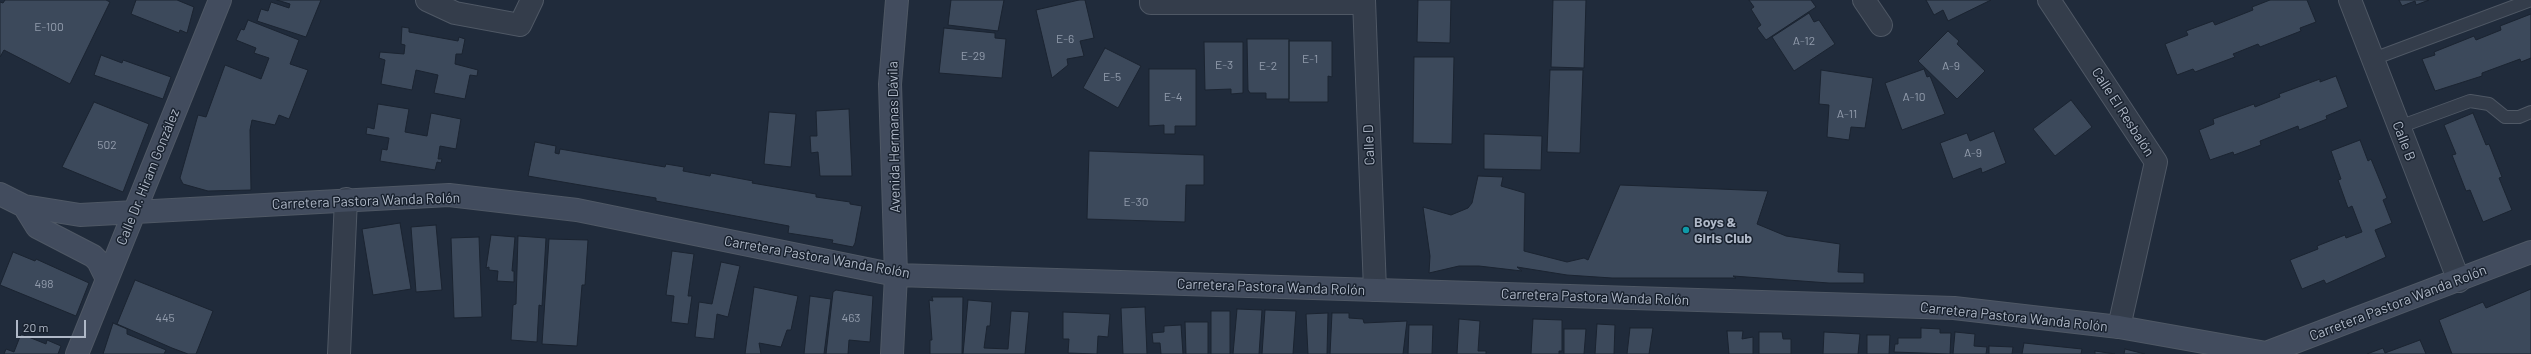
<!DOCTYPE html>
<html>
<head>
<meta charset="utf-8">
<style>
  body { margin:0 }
  #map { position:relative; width:2531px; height:354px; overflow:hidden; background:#202b3b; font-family:Barlow,sans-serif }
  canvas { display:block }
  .scale { position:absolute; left:16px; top:320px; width:70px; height:18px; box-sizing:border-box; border:2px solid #afb8c7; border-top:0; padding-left:5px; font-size:12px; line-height:14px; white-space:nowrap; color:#afb8c7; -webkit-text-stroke:3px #19222f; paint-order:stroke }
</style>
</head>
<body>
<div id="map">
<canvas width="2531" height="354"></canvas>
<div class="scale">20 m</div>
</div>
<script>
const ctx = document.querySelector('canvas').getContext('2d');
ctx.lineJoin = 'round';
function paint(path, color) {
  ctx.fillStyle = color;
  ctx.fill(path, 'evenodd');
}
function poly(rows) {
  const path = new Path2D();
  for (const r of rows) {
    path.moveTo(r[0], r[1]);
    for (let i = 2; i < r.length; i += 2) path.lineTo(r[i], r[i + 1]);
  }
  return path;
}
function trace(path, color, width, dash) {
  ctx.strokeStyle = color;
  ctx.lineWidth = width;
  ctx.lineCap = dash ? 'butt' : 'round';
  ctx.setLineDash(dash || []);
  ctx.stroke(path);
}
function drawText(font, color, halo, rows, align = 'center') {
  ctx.font = font + ' Barlow,sans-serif';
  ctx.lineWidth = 3;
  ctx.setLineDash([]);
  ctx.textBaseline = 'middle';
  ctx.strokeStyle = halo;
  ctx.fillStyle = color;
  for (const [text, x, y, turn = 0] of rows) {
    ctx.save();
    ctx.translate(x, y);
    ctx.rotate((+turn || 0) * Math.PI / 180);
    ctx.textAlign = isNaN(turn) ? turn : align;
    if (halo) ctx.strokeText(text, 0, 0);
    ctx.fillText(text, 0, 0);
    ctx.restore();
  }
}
const building = poly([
  [5,0,106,0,110,2,70,84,4,50,0,57,0,2,3,3,5,0],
  [136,0,177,0,194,7,187,33,180,30,179,33,131,14,136,0],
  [277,0,321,0,306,37,257,21,261,9,268,11,271,2,289,8,290,4,277,0],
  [951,0,1004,0,998,31,948,25,951,0],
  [1079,0,1085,0,1094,38,1080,41,1084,56,1067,59,1068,65,1052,78,1036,10,1079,0],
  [1418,0,1451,0,1450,43,1417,42,1418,0],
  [1553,0,1586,0,1584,68,1551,67,1553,0],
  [1749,0,1811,0,1816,7,1766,40,1757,28,1761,25,1751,9,1754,7,1749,0],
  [1926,0,1991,0,1948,21,1943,10,1934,15,1926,0],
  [2270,0,2307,0,2316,22,2300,28,2301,31,2260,47,2258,44,2233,54,2235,57,2195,72,2193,69,2177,75,2165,44,2188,35,2186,31,2213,21,2215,25,2253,10,2252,7,2270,0],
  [2399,0,2429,0,2416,5,2415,1,2402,6,2399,0],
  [1809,13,1814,22,1819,20,1835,44,1794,71,1772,37,1809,13],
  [2531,14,2531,58,2521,62,2520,59,2482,73,2482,76,2435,91,2422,59,2435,55,2434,52,2474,36,2476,40,2501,30,2500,26,2531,14],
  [248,20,299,40,290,64,308,70,289,119,279,115,275,125,252,120,250,130,251,190,208,191,183,184,180,178,198,115,206,117,225,65,261,79,269,58,254,53,256,48,236,40,241,29,244,30,248,20],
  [402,27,409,28,409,32,458,41,459,37,465,39,462,54,456,54,455,64,478,70,477,76,470,75,465,99,434,93,438,75,416,70,412,90,381,84,385,60,379,58,380,52,404,54,405,45,401,44,402,27],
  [944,28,995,33,995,38,1006,39,1002,78,939,73,944,28],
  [1948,31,1959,41,1957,44,1985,71,1957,99,1918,61,1948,31],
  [1247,39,1289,39,1289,99,1266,99,1266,93,1250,93,1248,90,1247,39],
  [1289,41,1332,41,1332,77,1328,76,1328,102,1289,102,1289,41],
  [1204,42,1243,42,1243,93,1231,94,1231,89,1205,90,1204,42],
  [1105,48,1141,66,1118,108,1083,88,1105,48],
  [101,55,122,63,123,60,171,77,163,99,94,75,101,55],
  [1414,57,1454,57,1452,144,1413,143,1414,57],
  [1149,69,1196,69,1196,126,1175,126,1175,134,1164,134,1164,125,1149,126,1149,69],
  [1924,69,1927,77,1930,76,1945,114,1902,130,1885,83,1924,69],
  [1550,70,1583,70,1580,153,1547,152,1550,70],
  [1821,70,1873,78,1865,128,1851,127,1849,140,1827,137,1829,105,1819,104,1821,70],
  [2336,76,2348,107,2326,116,2327,119,2299,130,2298,126,2260,141,2261,145,2234,155,2233,152,2210,160,2199,130,2214,124,2213,119,2254,104,2255,107,2280,97,2279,94,2320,79,2320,82,2336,76],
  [2071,100,2092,127,2055,156,2033,129,2071,100],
  [94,102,149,124,123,192,62,167,94,102],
  [378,104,409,109,405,132,427,136,431,113,461,119,456,149,440,146,438,159,442,159,441,163,437,162,435,170,380,161,382,149,387,150,389,138,366,134,367,127,374,129,378,104],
  [849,109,852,176,820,176,818,152,811,153,810,136,817,136,816,111,849,109],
  [769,112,796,114,791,167,764,164,769,112],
  [2473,113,2486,145,2489,144,2502,177,2499,178,2512,210,2483,222,2470,190,2466,191,2452,155,2456,154,2444,125,2473,113],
  [1994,131,2006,163,1982,173,1981,168,1953,179,1940,143,1967,133,1970,141,1994,131],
  [1484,134,1542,136,1541,170,1484,169,1484,134],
  [2360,140,2368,161,2371,159,2387,198,2383,200,2392,223,2375,230,2386,257,2326,284,2324,280,2302,289,2290,260,2318,249,2317,246,2345,235,2346,238,2362,232,2352,206,2348,208,2338,180,2341,179,2331,151,2360,140],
  [535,142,556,146,555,153,559,154,560,149,665,167,666,164,684,167,683,171,710,176,711,173,753,181,752,183,816,194,816,197,850,202,850,204,862,206,855,243,853,247,832,243,833,240,788,233,789,226,656,201,656,198,528,176,535,142],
  [1089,151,1204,155,1204,185,1186,185,1185,222,1087,219,1089,151],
  [1478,176,1503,177,1501,186,1525,193,1524,251,1567,262,1584,258,1588,260,1620,185,1768,191,1757,224,1786,236,1840,244,1838,272,1864,273,1864,283,1829,283,1733,276,1736,278,1612,278,1567,275,1517,267,1522,271,1479,266,1459,266,1429,273,1430,256,1423,207,1451,215,1468,208,1472,203,1478,176],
  [400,223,411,289,373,295,362,229,400,223],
  [436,225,442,290,416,292,411,227,436,225],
  [491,235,515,237,512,271,514,271,514,282,497,281,498,271,489,270,489,267,486,268,491,235],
  [518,236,546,238,542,306,539,305,537,342,511,340,513,305,516,304,518,236],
  [479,237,482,317,454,318,451,238,479,237],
  [549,239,588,240,585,285,582,285,577,346,542,344,549,239],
  [672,251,694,254,688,296,692,296,688,324,671,322,674,296,666,295,672,251],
  [13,252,35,261,36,259,89,283,76,316,0,285,13,252],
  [721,262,740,266,728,317,717,314,714,339,695,337,699,302,712,304,721,262],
  [135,280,213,311,196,354,188,354,172,348,117,324,135,280],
  [754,287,798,296,791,330,787,330,781,347,759,343,761,354,745,354,754,287],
  [2531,289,2531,354,2452,354,2439,320,2483,302,2486,308,2531,289],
  [836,290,873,296,870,342,849,340,848,354,826,354,833,292,836,290],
  [810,296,831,299,824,354,804,354,810,296],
  [932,297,963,297,962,354,930,354,930,340,932,340,929,300,933,301,932,297],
  [968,300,992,302,990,326,987,326,984,348,1008,349,1011,311,1029,312,1025,354,963,354,968,300],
  [1145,307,1147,354,1123,354,1121,308,1145,307],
  [1237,309,1262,310,1259,354,1233,354,1237,309],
  [1265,310,1296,311,1293,354,1262,354,1265,310],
  [1211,311,1230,311,1230,354,1211,354,1211,311],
  [1063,312,1110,314,1108,337,1098,336,1097,354,1068,353,1069,339,1063,339,1063,312],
  [1328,313,1327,354,1308,354,1306,314,1328,313],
  [1332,313,1349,313,1349,318,1363,319,1364,323,1407,321,1403,354,1330,354,1332,313],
  [1459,319,1480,321,1478,351,1486,351,1486,354,1457,354,1459,319],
  [1533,319,1562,320,1562,351,1559,351,1559,354,1531,354,1533,319],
  [1185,322,1208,322,1208,354,1186,354,1185,322],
  [113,323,127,329,127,334,166,350,164,354,103,354,113,323],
  [1597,324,1615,325,1614,354,1595,354,1597,324],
  [1181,325,1183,354,1161,354,1160,343,1153,343,1152,333,1164,332,1164,326,1181,325],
  [1409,325,1433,325,1432,354,1408,354,1409,325],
  [1630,328,1653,328,1649,354,1627,354,1630,328],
  [1921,328,1940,329,1940,333,1951,333,1950,354,1894,352,1895,344,1898,344,1898,338,1921,338,1921,328],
  [1564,329,1586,329,1584,354,1564,354,1564,329],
  [1727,331,1743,331,1742,339,1753,337,1753,354,1729,354,1727,331],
  [1759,332,1782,332,1783,339,1791,339,1791,354,1759,354,1759,332],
  [1824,332,1860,334,1858,354,1823,354,1824,332],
  [1955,332,1975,334,1974,346,1987,347,1986,354,1953,354,1955,332],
  [21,334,46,344,47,340,61,346,58,354,4,354,6,349,14,352,21,334],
  [1867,335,1890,335,1889,354,1867,354,1867,335],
  [2420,340,2426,354,2367,354,2383,348,2385,353,2420,340],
  [2024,343,2082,349,2081,354,2022,354,2024,343],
  [1989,346,2013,347,2012,354,1989,354,1989,346],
  [2125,349,2145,354,2124,354,2125,349],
  [2095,351,2115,354,2095,354,2095,351]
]);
paint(building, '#3c495b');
trace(building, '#1b2431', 1);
const lane = poly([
  [2373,59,2531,0],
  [2399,127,2470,101,2489,104,2505,117,2519,117,2531,112]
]);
const street = poly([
  [427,0,455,13,520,25,532,0],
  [1151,0,1151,3,1364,3],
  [1364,0,1375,290],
  [1864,0,1881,25],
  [2049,0,2156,162,2119,327],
  [2350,0,2459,281],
  [339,354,346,199]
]);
const secondary = poly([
  [0,194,24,206,80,215,449,195,577,210,896,275,1954,308,2119,327,2266,353,2531,252],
  [24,206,37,227,93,256,98,261,107,279],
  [77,354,220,0],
  [892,354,896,275,890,84,897,0]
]);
trace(lane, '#4f5865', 14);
trace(street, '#4f5865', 24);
trace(secondary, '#4f5865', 24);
trace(lane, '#343d4b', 12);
trace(street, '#343d4b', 22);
trace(secondary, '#424c5e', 22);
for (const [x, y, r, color] of [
  [1686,230,4,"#0f9aa8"]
]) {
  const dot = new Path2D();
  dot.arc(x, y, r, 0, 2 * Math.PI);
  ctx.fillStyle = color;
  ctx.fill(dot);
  trace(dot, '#19222f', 1.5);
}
drawText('12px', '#929cac', null, [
  ["E-100",49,27],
  ["E-6",1065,39],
  ["A-12",1804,41],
  ["E-29",973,56],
  ["E-1",1310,59],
  ["E-3",1224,65],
  ["E-2",1268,66],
  ["A-9",1951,66],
  ["E-5",1112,77],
  ["E-4",1173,97],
  ["A-10",1914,97],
  ["A-11",1847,114],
  ["502",107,145],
  ["A-9",1973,153],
  ["E-30",1136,202],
  ["498",44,284],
  ["445",165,318],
  ["463",851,318]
]);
drawText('14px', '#afb8c7', '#19222f', [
  ["Calle El Resbalón",2123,112,57],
  ["Avenida Hermanas Dávila",894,137,-91],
  ["Calle B",2404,141,69],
  ["Calle D",1369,145,-92],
  ["Calle Dr. Hiram González",148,177,-68],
  ["Carretera Pastora Wanda Rolón",366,201,-2],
  ["Carretera Pastora Wanda Rolón",817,257,10],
  ["Carretera Pastora Wanda Rolón",1271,287,2],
  ["Carretera Pastora Wanda Rolón",1595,297,2],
  ["Carretera Pastora Wanda Rolón",2398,303,-21],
  ["Carretera Pastora Wanda Rolón",2014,317,6]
]);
drawText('bold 14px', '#afb8c7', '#19222f', [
  ["Boys &",1694,222],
  ["Girls Club",1694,238]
], 'left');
</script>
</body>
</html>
